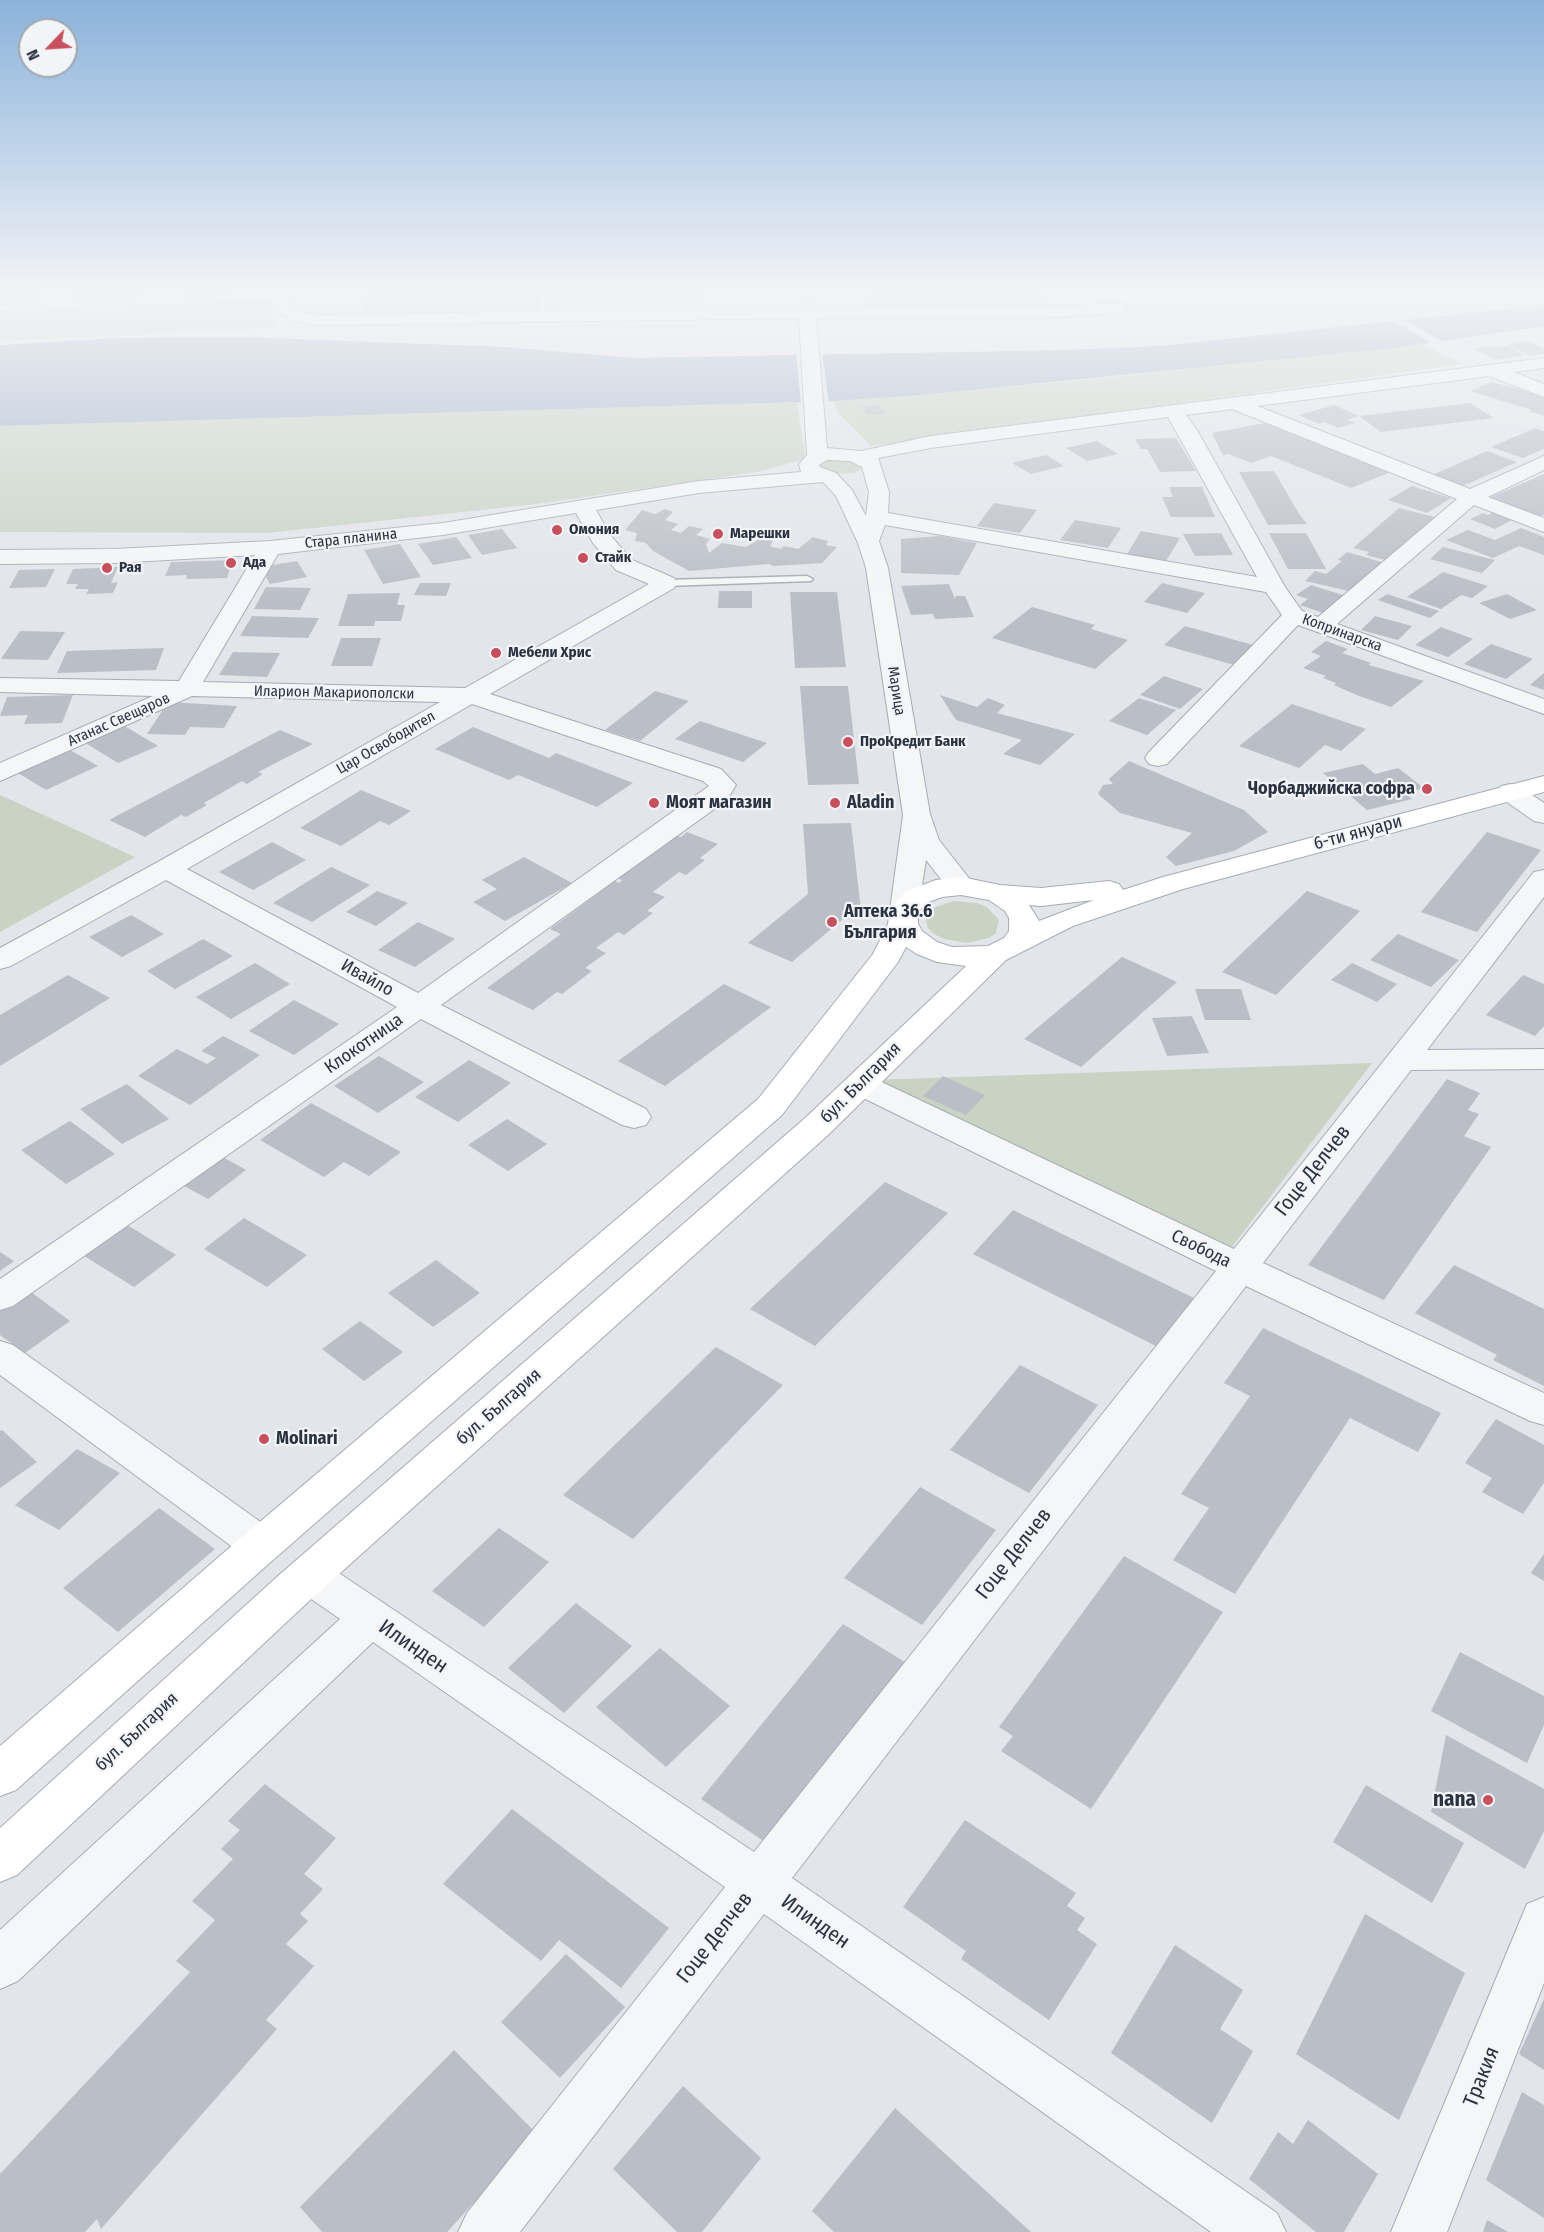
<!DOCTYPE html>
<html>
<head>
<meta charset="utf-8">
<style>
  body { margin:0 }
  #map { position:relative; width:1544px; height:2232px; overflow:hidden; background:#e2e5ea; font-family:"Fira Sans Condensed",sans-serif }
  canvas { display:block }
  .north { position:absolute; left:18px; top:18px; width:60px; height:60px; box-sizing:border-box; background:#f2f4f7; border:2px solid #a2a7ae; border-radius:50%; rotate:245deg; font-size:16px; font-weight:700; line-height:24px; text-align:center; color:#2b3341 }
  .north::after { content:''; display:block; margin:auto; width:21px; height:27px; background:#c7505f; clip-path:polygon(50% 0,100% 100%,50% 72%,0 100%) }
</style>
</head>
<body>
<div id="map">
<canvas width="1544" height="2232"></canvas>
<div class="north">N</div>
</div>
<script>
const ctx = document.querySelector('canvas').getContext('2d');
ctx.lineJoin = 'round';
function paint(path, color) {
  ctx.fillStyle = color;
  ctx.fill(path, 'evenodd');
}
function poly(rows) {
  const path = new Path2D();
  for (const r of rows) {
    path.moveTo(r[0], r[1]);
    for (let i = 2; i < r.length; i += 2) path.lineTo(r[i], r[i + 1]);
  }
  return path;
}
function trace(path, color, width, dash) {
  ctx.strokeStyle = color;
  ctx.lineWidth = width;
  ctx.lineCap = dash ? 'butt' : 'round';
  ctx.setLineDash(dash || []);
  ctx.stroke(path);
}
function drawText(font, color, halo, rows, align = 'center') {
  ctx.font = font + ' "Fira Sans Condensed",sans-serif';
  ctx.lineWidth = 4.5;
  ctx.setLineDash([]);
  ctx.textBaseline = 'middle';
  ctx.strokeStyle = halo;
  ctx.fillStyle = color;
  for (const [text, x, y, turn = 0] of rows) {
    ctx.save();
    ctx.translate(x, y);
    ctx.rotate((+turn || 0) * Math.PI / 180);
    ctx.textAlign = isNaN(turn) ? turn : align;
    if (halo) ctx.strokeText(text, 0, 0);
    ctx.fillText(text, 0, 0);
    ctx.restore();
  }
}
paint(poly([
  [545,292,706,292,705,306,544,309],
  [271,299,275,328,0,341,0,311],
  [1423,344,1462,364,871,446,840,415,833,401,1072,381],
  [797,402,805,459,757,472,537,504,268,533,0,532,0,426],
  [853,458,863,468,855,473,834,474,820,467,820,464,826,459],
  [0,795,135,857,0,932],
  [953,901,977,903,987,907,999,920,996,933,989,938,967,943,944,939,934,934,928,928,926,921,927,914,933,908],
  [1372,1063,1232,1247,872,1080]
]), '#c8d3c4');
paint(poly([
  [1544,305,1544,326,1395,348,920,395,833,401,0,426,0,345,119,338,243,337,506,347,633,358,1066,350,1160,346]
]), '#a0b2c7');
paint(poly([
  [1399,316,1446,344,1435,345,1387,318],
  [822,352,829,404,801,404,796,353]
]), '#e2e5ea');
paint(poly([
  [0,292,38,292,42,299,0,306],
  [72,292,143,292,146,296,80,305],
  [180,292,232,292,232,294,186,301],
  [370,292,541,292,538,310,362,312],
  [870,292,1040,292,1044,310,870,309],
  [1528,341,1544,349,1544,354,1531,356,1508,345],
  [1492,346,1496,348,1508,346,1525,355,1496,360,1474,349],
  [1492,382,1544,396,1544,416,1529,411,1532,410,1470,391],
  [1470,403,1494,418,1381,432,1359,416],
  [879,405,885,414,867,415,861,407],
  [1334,405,1359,416,1347,420,1355,423,1338,428,1325,422,1319,424,1299,415],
  [1265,423,1391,472,1351,488,1271,456,1251,463,1229,454,1223,455,1212,433],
  [1535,428,1544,431,1544,449,1523,458,1491,447],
  [1176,438,1196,471,1160,472,1147,449,1141,449,1135,439],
  [1097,441,1118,454,1087,461,1066,448],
  [1487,451,1517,462,1463,486,1432,475],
  [1046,455,1064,466,1031,474,1012,463],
  [1274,471,1300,515,1307,524,1268,525,1239,472],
  [1544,474,1544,515,1538,517,1489,498],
  [1412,486,1451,498,1427,513,1388,500],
  [1169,487,1202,487,1215,517,1171,517,1162,497,1173,497],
  [994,503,1037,510,1020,533,977,526],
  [1399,508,1438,518,1389,561,1366,555,1369,552,1353,548],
  [665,509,673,512,665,520,678,524,671,530,681,533,689,526,703,529,696,535,710,539,706,544,709,553,722,543,746,547,761,538,773,540,770,546,781,549,784,546,798,549,813,537,828,541,826,545,837,547,822,563,773,566,769,564,689,571,653,551,646,543,635,541,637,533,625,530,642,510,655,514],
  [1494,512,1514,519,1495,529,1470,519,1483,513,1488,515],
  [1075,520,1121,528,1108,548,1060,540],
  [1521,528,1544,537,1544,555,1519,546,1493,558,1446,540,1468,530,1495,540],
  [502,529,517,548,482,555,468,535],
  [1141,531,1180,538,1166,561,1127,554],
  [1221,533,1233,555,1195,556,1183,534],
  [1269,533,1306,533,1326,569,1288,569],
  [940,536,977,543,959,575,901,573,901,539],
  [456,537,472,558,433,565,418,544],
  [400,544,421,577,383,584,364,550],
  [1443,547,1495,560,1482,573,1430,559],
  [1347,552,1385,563,1349,591,1305,581,1315,571,1326,574,1342,561,1338,560],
  [233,560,227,578,186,579,187,575,165,576,171,562],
  [297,561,307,577,270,584,260,567],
  [118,567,111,583,118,582,113,593,86,594,89,589,75,589,78,584,66,584,73,569],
  [55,569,46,587,9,588,19,570],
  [1443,572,1488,586,1472,598,1461,595,1441,609,1407,597],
  [420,583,451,583,446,596,414,595],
  [1162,583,1205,593,1187,613,1144,602],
  [949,584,955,599,956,596,965,596,974,617,935,619,933,614,911,615,901,586],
  [1311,585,1349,597,1326,614,1300,605,1308,599,1296,595],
  [266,587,311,588,300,610,254,609],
  [719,591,752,591,752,608,718,608],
  [790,592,837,592,846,667,795,668],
  [400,593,397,605,405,605,401,621,375,621,374,626,338,626,348,594],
  [1387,594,1439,611,1430,618,1378,600],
  [1507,594,1537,610,1510,619,1479,603],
  [1032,607,1095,625,1091,629,1128,640,1095,669,992,638],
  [252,616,319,618,308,638,240,636],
  [1375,616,1412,626,1398,640,1361,630],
  [1185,626,1253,645,1234,665,1164,645],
  [1441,627,1473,639,1448,657,1415,645],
  [20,631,65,632,48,660,1,659],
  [341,638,381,638,372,666,331,666],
  [1326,641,1348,649,1342,653,1371,663,1369,665,1424,681,1391,707,1359,696,1334,685,1336,683,1323,678,1326,676,1303,668,1321,656,1311,652],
  [1491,644,1533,659,1506,679,1464,664],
  [164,648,156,670,57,673,67,651],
  [233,652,280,653,267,677,219,675],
  [1544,673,1544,690,1530,685],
  [1164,676,1203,689,1180,709,1140,695],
  [800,686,848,686,859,784,808,785],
  [655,691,689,701,640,741,605,730],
  [73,695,62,723,24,724,28,715,0,716,7,697],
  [940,695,977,707,988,698,1005,705,997,713,1075,734,1040,765,1003,754,1022,740,956,720],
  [1139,698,1176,710,1147,735,1109,721],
  [168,702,237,706,224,728,190,727,185,735,147,734],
  [1292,704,1366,729,1341,751,1325,745,1299,768,1239,746],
  [700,721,767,743,743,762,675,739],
  [123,725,158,746,118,763,84,742],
  [473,727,549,758,556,753,633,783,597,807,518,775,509,780,435,749],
  [280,730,313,744,258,772,263,774,247,784,242,781,204,803,207,805,186,817,181,815,145,837,109,820],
  [70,750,98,766,46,790,18,773],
  [1129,761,1244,810,1268,832,1234,851,1176,866,1166,857,1192,833,1120,813,1098,794,1103,785,1113,784,1109,779],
  [1363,764,1375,774,1398,768,1424,788,1405,793,1412,799,1367,810,1323,773],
  [361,790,411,811,389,825,380,821,341,846,300,828],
  [851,823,862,919,843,919,792,962,748,943,808,894,803,824],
  [687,832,718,844,700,858,705,860,686,875,679,872,653,892,665,897,647,911,653,913,624,935,618,932,596,948,606,953,585,968,592,971,562,994,557,992,533,1010,487,988,561,934,550,929,615,881,619,883,622,880,613,876,674,835,681,837],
  [1487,832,1541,850,1477,932,1421,912],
  [272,842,306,860,253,890,219,872],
  [524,857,572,883,505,921,473,902,497,889,482,880],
  [331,867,370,885,312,922,273,903],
  [377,891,408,903,376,926,346,912],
  [1307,891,1360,911,1276,995,1222,972],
  [131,915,164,934,122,957,89,937],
  [418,922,455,939,415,967,378,950],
  [1398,934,1459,960,1431,987,1370,960],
  [203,939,233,956,175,989,147,971],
  [1122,957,1177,982,1081,1067,1024,1039],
  [255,963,290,984,231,1019,196,997],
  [1352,963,1397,984,1377,1002,1331,980],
  [68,975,110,998,0,1066,0,1015],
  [1523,975,1544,984,1544,1026,1535,1036,1486,1015],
  [724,984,771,1007,665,1086,618,1061],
  [1195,989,1241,989,1251,1020,1205,1020],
  [294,1000,339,1024,294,1055,249,1031],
  [1192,1016,1209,1053,1167,1056,1152,1018],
  [223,1036,260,1055,190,1105,138,1076,177,1049,207,1064,216,1058,201,1051],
  [379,1056,424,1082,378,1113,334,1086],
  [469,1060,511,1083,458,1122,415,1097],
  [943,1076,985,1095,966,1115,923,1096],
  [1447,1079,1480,1093,1468,1110,1479,1114,1464,1136,1491,1147,1384,1300,1308,1265],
  [127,1084,169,1119,122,1144,80,1109],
  [311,1103,401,1152,369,1176,344,1162,324,1177,260,1140],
  [507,1119,547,1144,508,1171,468,1145],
  [70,1121,115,1154,66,1184,21,1150],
  [214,1152,246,1170,208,1199,175,1181],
  [885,1182,948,1213,815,1346,750,1309],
  [1013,1210,1200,1301,1162,1349,973,1254],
  [244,1218,307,1255,267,1287,204,1249],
  [124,1223,176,1255,134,1287,81,1254],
  [0,1252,14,1261,0,1271],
  [436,1260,480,1293,433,1327,388,1293],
  [1454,1265,1544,1309,1544,1386,1493,1360,1497,1355,1415,1313],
  [23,1286,70,1321,25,1353,0,1335,0,1302],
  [360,1321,403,1352,364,1381,322,1349],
  [1263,1328,1441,1413,1418,1452,1350,1418,1235,1594,1173,1560,1209,1508,1181,1494,1250,1396,1224,1383],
  [716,1347,783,1385,633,1539,563,1495],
  [1020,1365,1098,1405,1029,1493,950,1450],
  [1496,1419,1544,1445,1544,1483,1523,1514,1482,1492,1492,1478,1465,1463],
  [2,1430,37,1462,0,1488,0,1431],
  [77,1449,120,1473,59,1530,15,1505],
  [920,1487,996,1530,922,1625,844,1578],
  [159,1508,215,1549,118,1632,63,1588],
  [499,1528,549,1562,484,1627,432,1591],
  [1544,1554,1544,1581,1531,1573],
  [1124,1556,1223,1612,1091,1809,1001,1751,1013,1736,999,1727],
  [576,1603,632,1646,564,1713,508,1668],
  [843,1624,913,1667,774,1848,701,1799],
  [660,1648,730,1706,666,1767,596,1707],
  [1460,1652,1544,1696,1544,1725,1527,1763,1431,1711],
  [1446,1735,1544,1789,1544,1831,1525,1869,1431,1812],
  [265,1784,336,1838,304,1874,323,1889,300,1914,308,1921,286,1944,314,1966,266,2020,277,2029,101,2229,97,2219,85,2232,0,2232,0,2172,1,2173,190,1972,176,1961,215,1920,192,1901,233,1859,221,1849,240,1830,228,1821],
  [1366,1785,1464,1843,1432,1903,1333,1842],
  [512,1809,669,1928,621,1988,559,1940,541,1961,443,1884],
  [965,1820,1076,1893,1067,1906,1085,1918,1077,1930,1097,1944,1049,2020,961,1959,966,1951,903,1907],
  [1365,1914,1465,1973,1399,2120,1296,2054],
  [1175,1945,1243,1990,1220,2029,1253,2051,1212,2123,1111,2053],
  [566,1954,625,2007,560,2078,501,2022],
  [1544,1999,1544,2070,1519,2054],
  [454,2050,537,2134,447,2232,322,2232,300,2207],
  [683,2086,761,2158,702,2232,677,2232,613,2169],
  [1522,2092,1544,2105,1544,2218,1486,2180],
  [895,2108,1031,2232,834,2232,812,2211],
  [1308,2120,1378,2174,1344,2232,1316,2232,1249,2179,1278,2132,1293,2144],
  [1487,2220,1508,2232,1483,2232]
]), '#babec6');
const lane = poly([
  [806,292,814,292,812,313,808,316,804,313,806,292],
  [807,576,813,579,811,581,666,586,660,583,666,580,807,576]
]);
const street = poly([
  [271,292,287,292,288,300,293,306,305,313,319,315,781,308,1036,308,1119,303,1125,304,1128,308,1125,312,1119,313,1036,318,816,318,827,448,861,451,931,436,1544,358,1544,368,1514,372,1544,384,1544,397,1489,376,1257,406,1470,489,1544,456,1544,470,1488,497,1544,518,1544,532,1474,505,1337,624,1544,699,1544,714,1298,625,1167,764,1158,766,1149,764,1145,758,1149,752,1282,615,1266,592,885,525,879,541,888,568,930,814,939,840,975,886,971,892,961,895,951,892,926,860,918,910,914,916,904,919,894,916,890,910,903,815,866,568,858,543,836,496,823,482,699,493,596,510,610,535,632,560,674,578,677,583,674,588,490,694,721,769,736,785,727,800,441,1005,646,1109,651,1117,646,1125,634,1128,622,1125,421,1019,13,1306,0,1310,0,1279,397,1007,166,880,11,966,0,969,0,948,156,863,440,702,192,696,0,781,0,763,153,696,0,692,0,678,179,681,255,555,114,563,0,564,0,550,114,549,270,541,443,523,699,481,801,472,799,464,807,455,799,318,319,325,294,321,281,314,272,301,271,292],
  [1232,409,1457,499,1318,617,1302,611,1285,587,1197,430,1186,415,1232,409],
  [1168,417,1257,577,888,513,889,492,878,458,931,448,1168,417],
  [827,460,850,461,862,467,869,492,866,516,852,490,836,473,820,467,819,465,827,460],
  [576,513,593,543,616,570,649,584,465,688,203,682,278,554,443,535,576,513],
  [472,704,703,781,709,786,418,993,187,869,472,704],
  [1510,784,1519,786,1544,803,1544,823,1534,821,1501,798,1497,792,1501,786,1510,784],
  [1544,870,1544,897,1427,1050,1544,1049,1544,1069,1411,1070,1263,1263,1544,1393,1544,1425,1530,1421,1246,1286,792,1878,1277,2213,1286,2232,1211,2232,764,1914,520,2232,458,2232,467,2213,725,1887,373,1642,18,1981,0,1989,0,1930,340,1619,294,1587,288,1575,294,1563,309,1557,324,1563,754,1852,1216,1271,849,1091,844,1084,849,1077,860,1074,871,1077,1234,1249,1534,872,1544,870],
  [0,1341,13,1345,276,1533,282,1545,276,1557,261,1562,246,1557,0,1375,0,1341],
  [1544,1897,1544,1983,1447,2232,1391,2232,1527,1904,1544,1897]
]);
const secondary = poly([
  [1544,776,1544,792,1183,889,1073,926,1006,960,828,1135,308,1602,17,1875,0,1882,0,1828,278,1576,804,1119,966,966,937,962,917,954,906,947,898,962,782,1115,265,1567,16,1790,0,1796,0,1746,235,1543,758,1099,873,954,888,924,890,910,906,891,936,880,961,877,1000,885,1041,888,1109,881,1119,884,1123,890,1163,877,1544,776],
  [961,895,989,900,1005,911,1009,918,1009,931,1004,938,988,946,952,947,937,942,922,931,918,924,918,912,926,903,942,897,961,895],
  [1094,900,1039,921,1029,905,1041,906,1094,900]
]);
trace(lane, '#a7acb4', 3);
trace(street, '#a7acb4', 2);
trace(secondary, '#a7acb4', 2);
paint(lane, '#f5f6f8');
paint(street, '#f5f6f8');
paint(secondary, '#fff');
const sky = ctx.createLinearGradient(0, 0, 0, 605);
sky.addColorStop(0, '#8bb3db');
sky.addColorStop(0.48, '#f2f3f6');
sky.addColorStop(1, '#f2f3f600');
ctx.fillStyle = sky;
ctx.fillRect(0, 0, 1544, 605);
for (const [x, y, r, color] of [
  [557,530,6,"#c7505f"],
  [718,534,6,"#c7505f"],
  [583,558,6,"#c7505f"],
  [231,563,6,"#c7505f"],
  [107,568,6,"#c7505f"],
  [496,653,6,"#c7505f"],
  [848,742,6,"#c7505f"],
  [1427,789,6,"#c7505f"],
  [654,803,6,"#c7505f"],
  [835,803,6,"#c7505f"],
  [832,922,6,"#c7505f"],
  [264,1439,6,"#c7505f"],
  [1488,1800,6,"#c7505f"]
]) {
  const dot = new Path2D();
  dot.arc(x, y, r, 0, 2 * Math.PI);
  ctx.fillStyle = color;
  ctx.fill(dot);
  trace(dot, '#f2f4f7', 2);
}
drawText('bold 15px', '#2b3341', '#f2f4f7', [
  ["Омония",569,530],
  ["Марешки",730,534],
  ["Стайк",595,558],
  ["Ада",243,563],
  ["Рая",119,568],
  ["Мебели Хрис",508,653],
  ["ПроКредит Банк",860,742]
], 'left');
drawText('15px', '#2b3341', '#f2f4f7', [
  ["Стара планина",351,539,-6],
  ["Копринарска",1342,633,20],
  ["Марица",896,691,81],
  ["Иларион Макариополски",334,693,1],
  ["Атанас Свещаров",119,720,-24],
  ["Цар Освободител",386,743,-30]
]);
drawText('bold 18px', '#2b3341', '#f2f4f7', [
  ["Чорбаджийска софра",1415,789,"right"],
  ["Моят магазин",666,803],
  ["Aladin",847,803],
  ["Аптека 36.6",844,912],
  ["България",844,933],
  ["Molinari",276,1439]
], 'left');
drawText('18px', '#2b3341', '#f2f4f7', [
  ["6-ти януари",1358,833,-15],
  ["Ивайло",367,978,29],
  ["Клокотница",364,1044,-35],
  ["бул. България",861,1083,-45],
  ["Свобода",1201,1249,26],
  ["бул. България",499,1407,-41],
  ["бул. България",137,1732,-43]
]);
drawText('21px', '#2b3341', '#f2f4f7', [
  ["Гоце Делчев",1313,1171,-52],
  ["Гоце Делчев",1014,1554,-52],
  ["Илинден",413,1647,34],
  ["Илинден",815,1922,35],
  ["Гоце Делчев",715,1938,-52],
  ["Тракия",1482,2077,-68]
]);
drawText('bold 21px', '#2b3341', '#f2f4f7', [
  ["nana",1476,1800]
], 'right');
</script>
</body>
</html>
